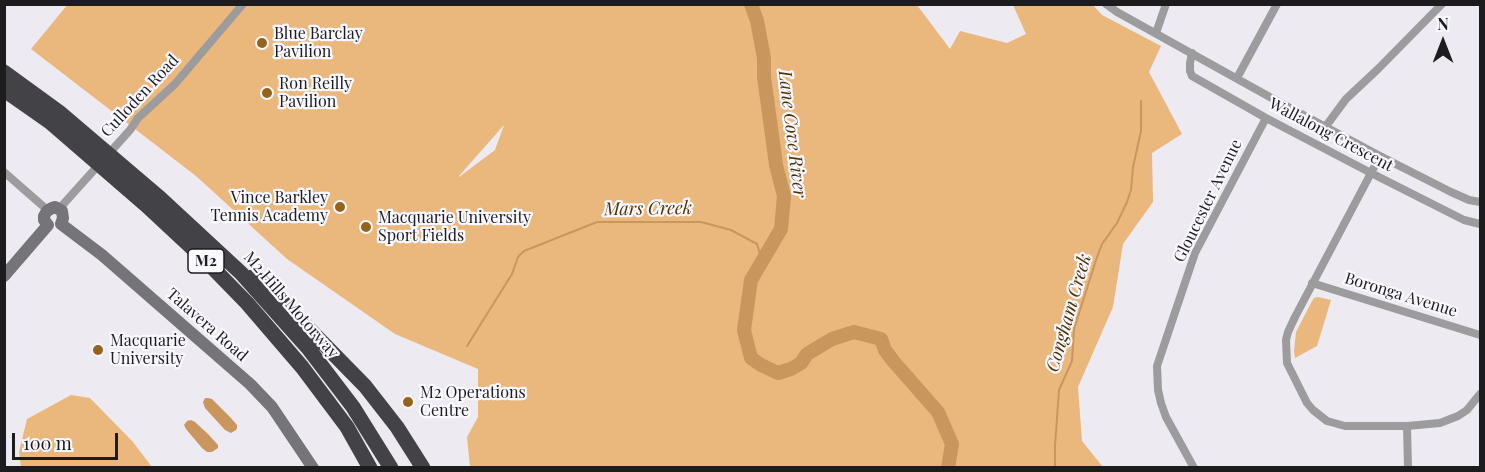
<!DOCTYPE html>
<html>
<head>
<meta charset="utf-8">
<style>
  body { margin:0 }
  #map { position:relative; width:1485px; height:472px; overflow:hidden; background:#edebf1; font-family:"Playfair Display",serif }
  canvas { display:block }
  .frame { position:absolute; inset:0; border:6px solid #1c1b1d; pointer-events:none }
  .north { position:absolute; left:1413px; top:12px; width:60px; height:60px; -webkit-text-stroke:4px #faf9ff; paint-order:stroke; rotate:0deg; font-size:16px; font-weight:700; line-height:24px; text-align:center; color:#1c1b1d }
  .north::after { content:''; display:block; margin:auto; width:21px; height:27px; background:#1c1b1d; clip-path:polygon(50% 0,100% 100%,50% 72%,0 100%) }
  .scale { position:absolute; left:12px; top:433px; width:106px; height:27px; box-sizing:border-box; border:3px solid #1c1b1d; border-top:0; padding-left:8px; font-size:18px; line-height:21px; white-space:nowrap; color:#1c1b1d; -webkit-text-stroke:4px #faf9ff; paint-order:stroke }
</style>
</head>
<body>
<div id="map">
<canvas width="1485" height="472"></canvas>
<div class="frame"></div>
<div class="north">N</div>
<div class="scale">100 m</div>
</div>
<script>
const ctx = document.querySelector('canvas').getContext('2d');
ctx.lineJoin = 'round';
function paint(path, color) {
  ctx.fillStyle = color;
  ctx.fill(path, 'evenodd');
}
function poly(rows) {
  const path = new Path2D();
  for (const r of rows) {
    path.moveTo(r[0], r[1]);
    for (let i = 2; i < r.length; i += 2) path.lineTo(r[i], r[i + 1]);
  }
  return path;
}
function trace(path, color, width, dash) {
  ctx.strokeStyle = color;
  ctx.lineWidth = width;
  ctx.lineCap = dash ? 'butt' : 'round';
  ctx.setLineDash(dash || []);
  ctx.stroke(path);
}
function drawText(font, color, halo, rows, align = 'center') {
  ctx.font = font + ' "Playfair Display",serif';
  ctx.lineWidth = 4.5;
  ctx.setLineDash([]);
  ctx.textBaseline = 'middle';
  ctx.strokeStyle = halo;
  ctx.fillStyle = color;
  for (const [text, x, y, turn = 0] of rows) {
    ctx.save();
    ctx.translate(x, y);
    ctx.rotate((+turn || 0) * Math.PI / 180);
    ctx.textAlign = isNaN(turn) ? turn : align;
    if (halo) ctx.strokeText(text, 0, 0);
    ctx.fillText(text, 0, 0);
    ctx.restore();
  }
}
paint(poly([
  [68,4,917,5,950,49,960,31,1007,43,1026,34,1013,5,1093,5,1102,15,1161,46,1149,72,1182,134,1152,153,1153,202,1123,244,1113,307,1078,387,1082,441,1103,467,470,467,467,437,478,417,478,369,395,334,287,259,196,176,31,49],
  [504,125,495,150,459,177,459,176],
  [1318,297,1331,300,1317,346,1295,358,1294,351,1296,332,1311,303,1314,298],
  [71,395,90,398,133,442,152,467,21,467,19,452,27,419]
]), '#eab77d');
paint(poly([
  [205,398,208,398,212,399,231,418,237,425,237,428,236,430,231,433,225,430,205,408,203,402],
  [191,420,195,422,208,434,218,445,218,448,212,452,207,452,202,448,186,429,184,425,187,421]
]), '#c9975d');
trace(poly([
  [467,346,512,274,518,257,524,251,597,222,701,222,731,230,757,244,762,261],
  [1055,468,1055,446,1059,390,1072,361,1074,329,1096,260,1102,244,1117,223,1127,202,1131,190,1133,167,1141,131,1141,101]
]), '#c9975d', 2);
trace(poly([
  [751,4,757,21,764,58,764,77,772,135,776,165,784,196,781,229,751,280,744,330,751,358,761,365,778,373,791,369,801,363,807,354,832,339,854,332,881,339,885,350,894,362,938,412,952,444,948,468]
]), '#c9975d', 14);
trace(poly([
  [1106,4,1117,12,1277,101,1380,156,1451,192,1469,200,1480,202],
  [1156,33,1166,4],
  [1192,53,1190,63,1190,71,1192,76,1266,118,1371,173,1464,220,1480,224],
  [1237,78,1277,4],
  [1326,126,1346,99,1378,69,1442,4],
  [1380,156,1295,317,1288,332,1286,340,1287,363,1307,403,1313,410,1327,421,1345,426,1407,426,1440,423,1458,416,1467,410,1480,394],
  [4,172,44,207,47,211],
  [59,209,130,130,138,118,175,84,243,4],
  [1312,283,1480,335],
  [1407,426,1408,468],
  [1194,468,1166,417,1161,403,1158,390,1157,366,1195,253,1266,118]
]), '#9c9b9d', 8);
trace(poly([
  [61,224,102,255,250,384,272,407,313,468],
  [48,225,44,220,44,216,47,211,52,208,55,207,62,211,63,218,61,224],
  [4,276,48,225]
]), '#757478', 12);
trace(poly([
  [4,72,59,112,160,198,241,273,308,348,353,407,391,468],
  [4,90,50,122,146,205,205,260,247,303,302,367,347,427,370,468],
  [252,277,263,282,365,386,397,427,423,468]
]), '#434247', 15);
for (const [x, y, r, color] of [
  [262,43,6,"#976219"],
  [267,93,6,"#976219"],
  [340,207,6,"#976219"],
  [366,227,6,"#976219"],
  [98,350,6,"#976219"],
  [408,402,6,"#976219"]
]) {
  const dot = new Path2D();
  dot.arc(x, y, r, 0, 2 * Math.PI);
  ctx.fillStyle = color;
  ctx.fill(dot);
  trace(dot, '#faf9ff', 2);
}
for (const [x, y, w] of [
  [206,261,36]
]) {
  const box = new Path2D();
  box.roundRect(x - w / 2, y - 12, w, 24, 4.5);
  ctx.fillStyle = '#faf9ff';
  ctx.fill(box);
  trace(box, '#1c1b1d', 1.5);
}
drawText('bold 15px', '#1c1b1d', null, [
  ["M2",206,261]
]);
drawText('16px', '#1c1b1d', '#faf9ff', [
  ["Blue Barclay",274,34],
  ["Pavilion",274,52],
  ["Ron Reilly",279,84],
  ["Pavilion",279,102],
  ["Vince Barkley",328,198,"right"],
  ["Tennis Academy",328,216,"right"],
  ["Macquarie University",378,218],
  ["Sport Fields",378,236],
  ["Macquarie",110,341],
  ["University",110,359],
  ["M2 Operations",420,393],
  ["Centre",420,411]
], 'left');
drawText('16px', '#1c1b1d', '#faf9ff', [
  ["Culloden Road",140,96,-47],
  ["Wallalong Crescent",1331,135,28],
  ["Gloucester Avenue",1208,201,-64],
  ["Boronga Avenue",1401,295,17],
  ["M2 Hills Motorway",291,305,49],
  ["Talavera Road",207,325,41]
]);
drawText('italic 18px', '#523100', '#faf9ff', [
  ["Lane Cove River",792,134,83],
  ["Mars Creek",648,209,-1],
  ["Congham Creek",1069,313,-74]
]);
</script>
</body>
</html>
